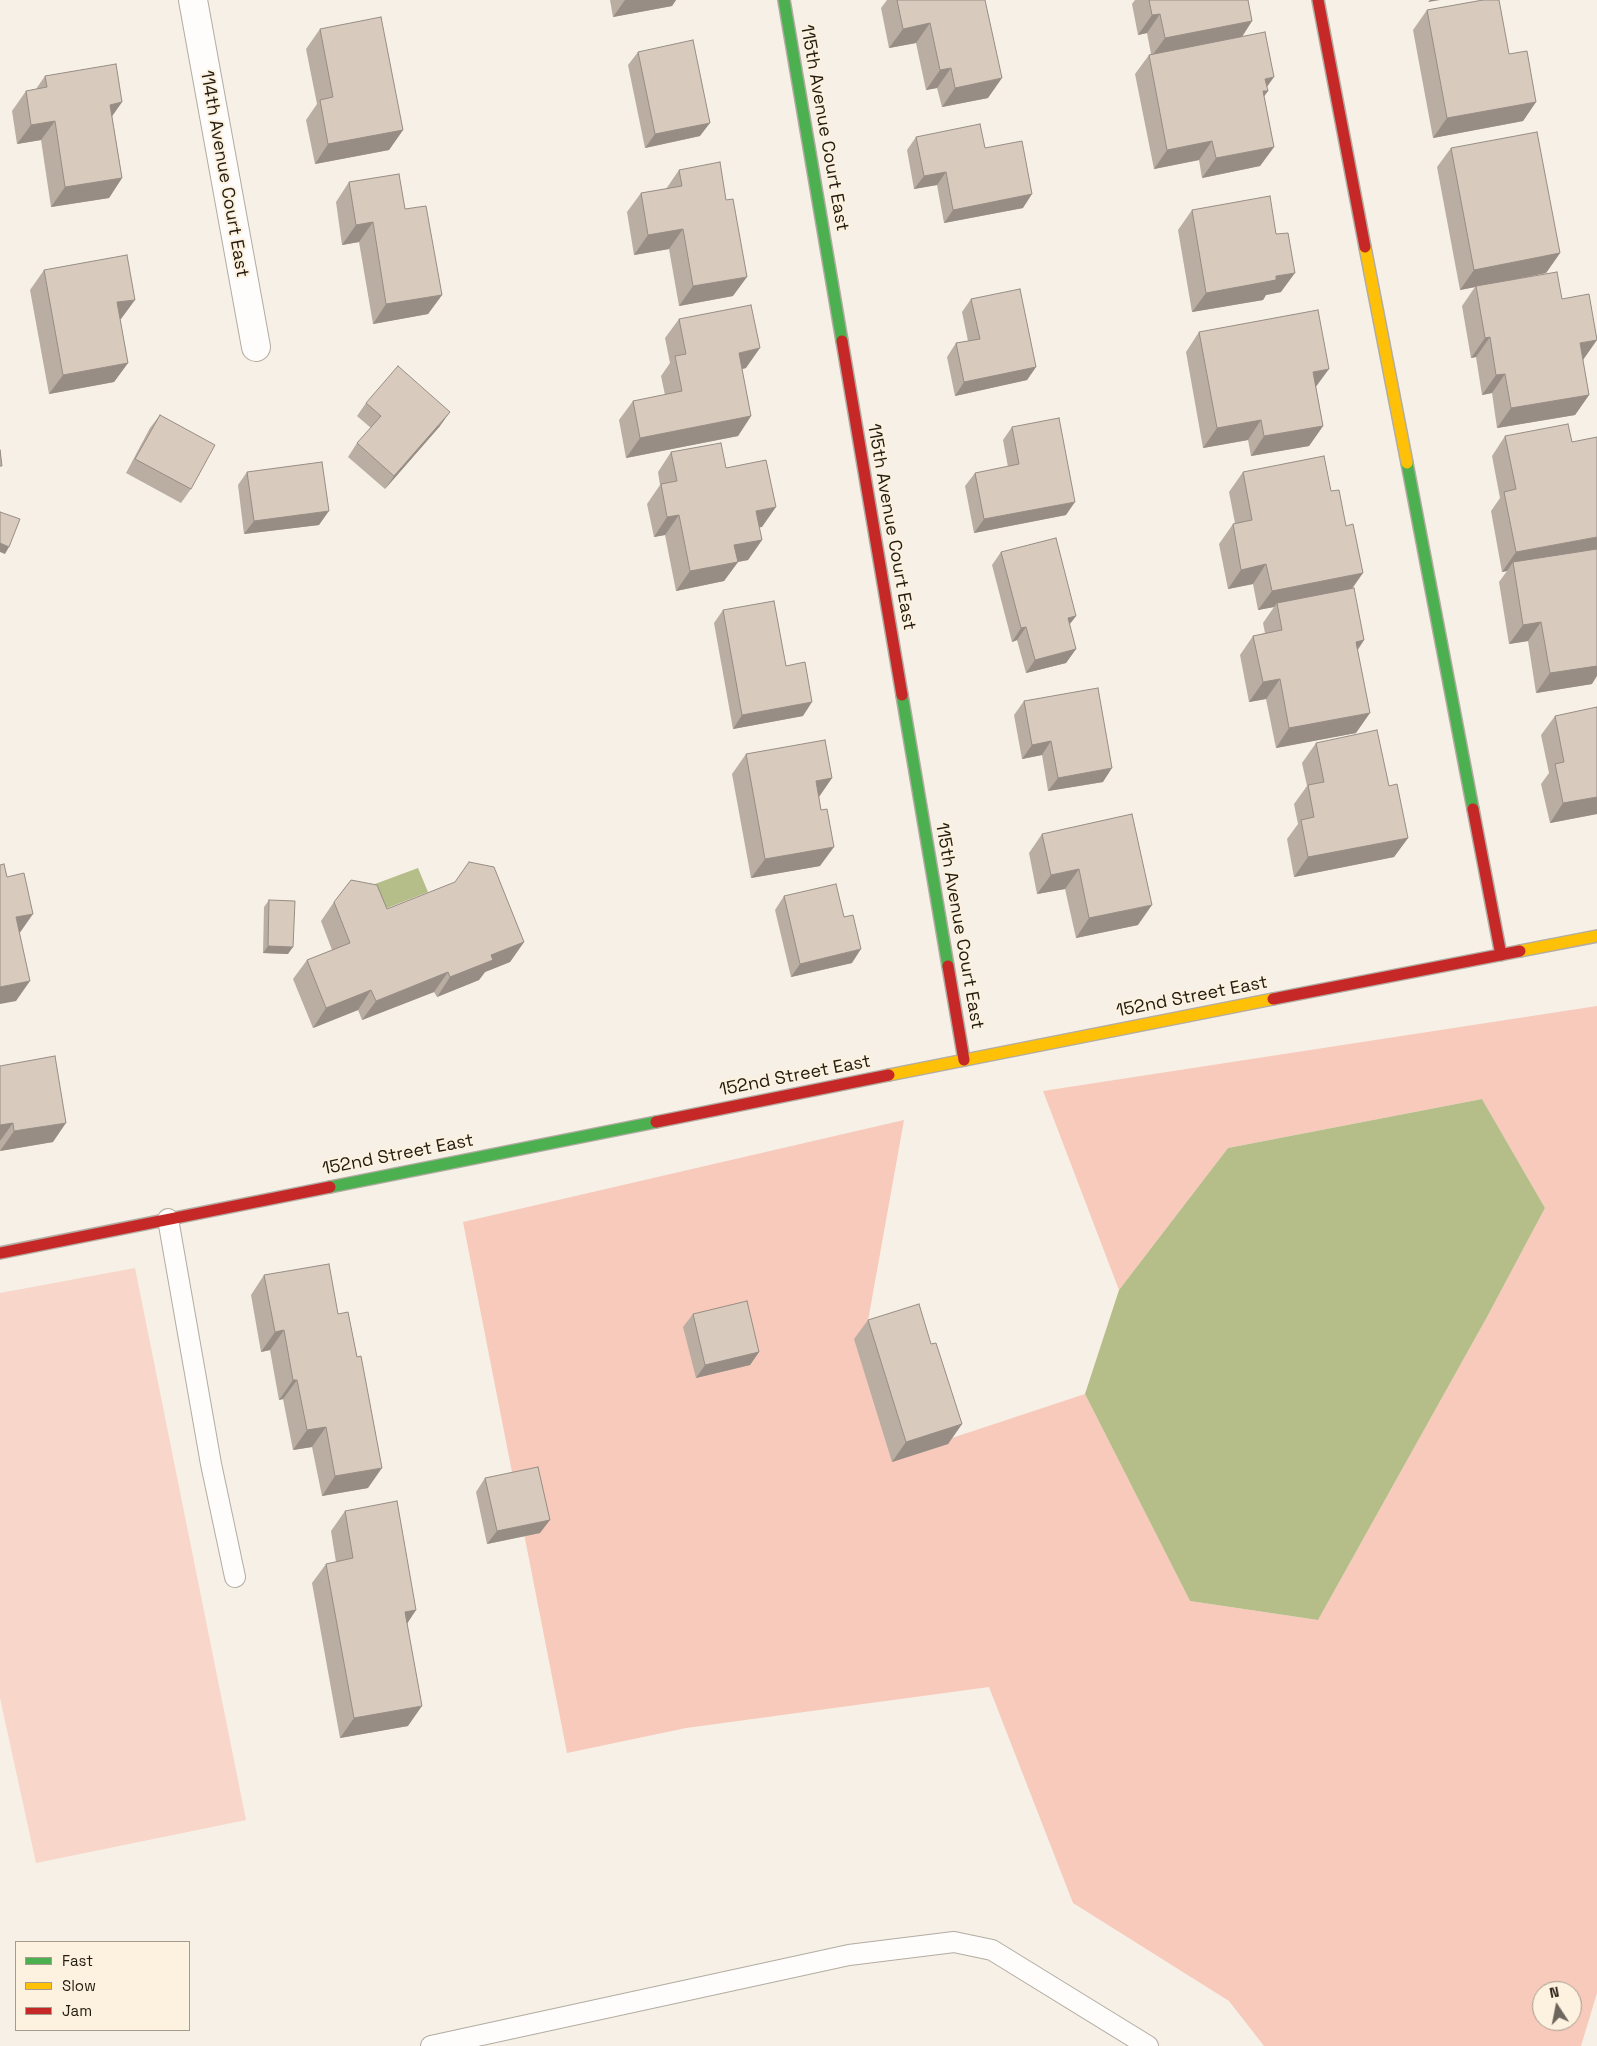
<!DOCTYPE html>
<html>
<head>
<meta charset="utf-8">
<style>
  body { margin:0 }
  #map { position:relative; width:1597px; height:2046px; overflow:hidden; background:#f6f0e6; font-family:"Space Grotesk",sans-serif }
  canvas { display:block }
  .legend { position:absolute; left:15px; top:1941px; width:175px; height:90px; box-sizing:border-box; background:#fdf1df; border:1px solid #a69c8d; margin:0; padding:6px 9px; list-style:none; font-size:15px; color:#231c11 }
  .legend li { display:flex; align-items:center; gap:10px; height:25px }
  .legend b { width:25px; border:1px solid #a69c8d }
  .north { position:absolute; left:1532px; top:1981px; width:50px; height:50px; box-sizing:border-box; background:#fdf1df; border:1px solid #a69c8d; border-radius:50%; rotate:349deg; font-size:14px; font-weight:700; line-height:20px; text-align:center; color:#231c11 }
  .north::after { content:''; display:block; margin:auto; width:18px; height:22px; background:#6d665c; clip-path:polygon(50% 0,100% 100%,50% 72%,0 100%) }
</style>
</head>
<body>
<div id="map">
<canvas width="1597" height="2046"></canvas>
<ul class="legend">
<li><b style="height:6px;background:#4caf50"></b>Fast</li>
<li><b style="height:6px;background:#ffc107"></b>Slow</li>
<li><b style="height:6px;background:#c62828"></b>Jam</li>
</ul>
<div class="north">N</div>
</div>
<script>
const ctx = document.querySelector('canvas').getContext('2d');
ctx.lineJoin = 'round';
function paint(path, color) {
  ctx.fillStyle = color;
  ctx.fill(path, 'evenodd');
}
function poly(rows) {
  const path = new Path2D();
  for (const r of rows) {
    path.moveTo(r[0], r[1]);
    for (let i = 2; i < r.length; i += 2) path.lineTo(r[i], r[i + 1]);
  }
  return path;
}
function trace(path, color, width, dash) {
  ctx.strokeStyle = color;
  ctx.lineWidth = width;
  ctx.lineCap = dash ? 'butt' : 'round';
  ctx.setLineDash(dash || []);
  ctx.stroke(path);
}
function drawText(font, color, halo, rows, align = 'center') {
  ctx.font = font + ' "Space Grotesk",sans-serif';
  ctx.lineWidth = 4;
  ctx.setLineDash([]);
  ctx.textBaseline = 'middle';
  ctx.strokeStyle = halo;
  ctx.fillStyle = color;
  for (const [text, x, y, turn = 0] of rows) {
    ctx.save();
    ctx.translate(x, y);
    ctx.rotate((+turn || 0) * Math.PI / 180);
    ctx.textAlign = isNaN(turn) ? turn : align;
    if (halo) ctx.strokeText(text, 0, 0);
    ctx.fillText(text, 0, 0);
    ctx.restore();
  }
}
paint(poly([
  [135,1268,246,1820,36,1863,0,1698,0,1293]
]), '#f8d6c9');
paint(poly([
  [1597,1006,1597,1993,1581,2046,1264,2046,1229,2001,1073,1903,989,1687,686,1728,567,1753,463,1222,904,1120,862,1354,949,1439,1085,1394,1190,1601,1318,1620,1487,1317,1545,1208,1482,1099,1228,1148,1119,1290,1043,1091],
  [1542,1991,1572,1991,1572,2021,1542,2021]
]), '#f7cabb');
paint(poly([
  [418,868,428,892,377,912,367,887],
  [1482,1099,1545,1208,1487,1317,1318,1620,1190,1601,1085,1394,1119,1290,1228,1148]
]), '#b5bd89');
const lane = poly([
  [168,1219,211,1464,235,1577],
  [431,2046,849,1955,954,1942,992,1950,1148,2046]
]);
const street = poly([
  [193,0,256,347]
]);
const fast = poly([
  [784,0,842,341],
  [1407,463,1473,809],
  [902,695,948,966],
  [330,1187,656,1122]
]);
const slow = poly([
  [1365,247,1407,463],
  [1520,951,1597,936],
  [889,1075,1273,999]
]);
const jam = poly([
  [1318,0,1365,247],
  [842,341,902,695],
  [1473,809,1501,955],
  [948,966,964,1060],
  [1273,999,1520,951],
  [656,1122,889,1075],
  [0,1253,330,1187]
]);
trace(lane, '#b2aca2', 22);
trace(street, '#b2aca2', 30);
trace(fast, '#b2aca2', 14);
trace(slow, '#b2aca2', 14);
trace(jam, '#b2aca2', 14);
trace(lane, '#fefdfb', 20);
trace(street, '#fefdfb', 28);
trace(fast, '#4caf50', 11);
trace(slow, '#ffc107', 11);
trace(jam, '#c62828', 11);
paint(poly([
  [610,0,676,0,672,6,613,17],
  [887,0,985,0,988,98,942,107,937,88,926,90,916,43,889,48,881,8],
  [1135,0,1248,0,1252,21,1242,37,1267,87,1268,91,1264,96,1274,147,1260,166,1202,178,1199,160,1154,169,1135,74,1149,55,1151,54,1147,33,1138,35,1132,4],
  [1427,10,1536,102,1523,121,1433,138,1413,30],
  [320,29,403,130,389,150,315,164,306,120,317,104,306,49],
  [638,52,700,136,645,148,628,65],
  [45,76,122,102,112,116,122,178,109,198,51,207,41,140,17,144,12,111,26,91,36,89],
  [916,137,985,148,1023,208,944,223,937,185,914,189,907,150],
  [1451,148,1560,253,1546,273,1512,280,1562,299,1583,360,1589,395,1575,415,1497,428,1492,393,1482,395,1476,357,1471,358,1462,306,1475,287,1460,290,1437,167],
  [679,170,733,296,679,306,669,249,634,255,627,212,641,193,666,189],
  [349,182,405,209,442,295,428,314,373,324,359,242,342,245,336,202],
  [1192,210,1281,292,1266,295,1263,300,1192,312,1178,230],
  [44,270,121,319,120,319,128,363,114,382,49,394,30,290],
  [971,299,1036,367,1027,380,955,396,947,357,956,343,968,341,962,312],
  [679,319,746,368,742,369,751,416,738,436,626,458,619,420,633,401,665,395,661,376,670,363,665,338],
  [1199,332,1316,387,1323,426,1309,446,1251,456,1248,440,1203,448,1186,352],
  [366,403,440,426,385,489,348,457,357,443,371,428,357,416],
  [160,415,191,489,181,503,126,473,150,428],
  [1012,427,1066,515,974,533,965,486,975,473,1008,467,1003,440],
  [1505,436,1592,684,1536,693,1528,641,1509,644,1499,582,1507,571,1502,572,1491,511,1500,498,1492,456],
  [671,452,726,468,762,527,759,527,762,540,748,560,738,562,724,581,676,591,665,535,654,537,647,504,660,485,658,472],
  [247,472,319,525,244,534,238,485],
  [1243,472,1331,491,1352,589,1364,640,1358,650,1356,733,1276,748,1266,699,1249,702,1240,655,1253,636,1265,633,1263,623,1274,607,1258,610,1253,584,1228,589,1219,544,1233,524,1235,523,1229,492],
  [1001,552,1076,616,1069,625,1076,649,1066,663,1026,673,1017,640,1012,642,992,565],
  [723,610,786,666,803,716,733,729,714,623],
  [1024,701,1103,782,1048,791,1042,755,1022,759,1014,715],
  [1555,716,1597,814,1550,823,1541,784,1549,773,1541,735],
  [1316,743,1389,786,1408,838,1394,857,1294,877,1287,839,1298,824,1294,804,1307,786,1302,763],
  [746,754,832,778,819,797,821,810,820,866,751,878,732,774],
  [1042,834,1138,925,1076,938,1065,889,1037,894,1029,853],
  [784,896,852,963,791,977,775,910],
  [269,900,288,954,263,953,264,907],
  [334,902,387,909,524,942,510,962,485,972,479,980,437,997,434,992,362,1020,358,1010,313,1028,293,979,307,960,332,950,321,921],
  [0,1066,53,1142,0,1151],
  [264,1275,368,1488,322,1496,312,1447,293,1450,283,1399,279,1400,270,1350,261,1352,251,1295],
  [693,1314,759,1352,750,1365,696,1378,683,1327],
  [868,1320,931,1344,962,1424,948,1444,892,1462,854,1339],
  [485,1478,540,1533,487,1544,476,1492],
  [345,1511,416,1610,407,1623,408,1726,340,1738,312,1583,326,1564,336,1562,331,1531]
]), '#baaea3');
paint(poly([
  [625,0,676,0,672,6,613,17],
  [1430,0,1440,0,1428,2],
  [1160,14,1147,33,1138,35,1152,15],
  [1252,21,1239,41,1151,57,1165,38],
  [930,23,916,43,889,48,903,29],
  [951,68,937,88,926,90,940,70],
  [1274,77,1264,91,1268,91,1254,110,1265,79],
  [1002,78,988,98,942,107,955,88],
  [122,102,108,122,110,105],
  [1536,102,1523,121,1433,138,1447,118],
  [55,121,41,140,17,144,31,125],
  [710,123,700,136,645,148,655,134],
  [403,130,389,150,315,164,328,144],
  [1212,141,1199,160,1154,169,1167,150],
  [1274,147,1260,166,1202,178,1216,158],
  [946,172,937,185,914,189,924,176],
  [122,178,109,198,51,207,65,187],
  [1032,194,1023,208,944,223,953,210],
  [373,222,359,242,342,245,356,225],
  [683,229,669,249,634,255,648,235],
  [1560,253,1546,273,1460,290,1474,270],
  [1295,273,1281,292,1266,295,1263,300,1192,312,1206,293,1276,276],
  [747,277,733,296,679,306,693,286],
  [442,295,428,314,373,324,386,304],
  [135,300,121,319,104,322,117,302],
  [1490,337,1476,357,1471,358,1485,338],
  [1597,340,1583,360,1580,343],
  [760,348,746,368,725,373,739,353],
  [128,363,114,382,49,394,63,375],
  [1036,367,1027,380,955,396,964,382],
  [1329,369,1315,388,1313,372],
  [1505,374,1492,393,1482,395,1496,375],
  [1589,395,1575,415,1497,428,1511,408],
  [450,412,440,426,385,489,394,476],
  [751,416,738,436,626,458,640,438],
  [1261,420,1248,440,1203,448,1217,428],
  [1323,426,1309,446,1251,456,1264,436],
  [1075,502,1066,515,974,533,984,519],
  [776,507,762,527,742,531,756,511],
  [329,511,319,525,244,534,254,521],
  [679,515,665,535,654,537,667,517],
  [1597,537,1597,554,1513,562,1507,571,1502,572,1516,552],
  [762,540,748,560,721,565,734,545],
  [0,543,9,547,5,554,0,552],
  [738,562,724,581,676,591,690,571],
  [1266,564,1253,584,1228,589,1241,570],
  [1363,573,1349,593,1277,603,1274,607,1258,610,1272,591],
  [1076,616,1066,629,1068,618],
  [1541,622,1528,641,1509,644,1523,625],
  [1026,627,1017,640,1012,642,1021,628],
  [1364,640,1350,660,1356,642],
  [1076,649,1066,663,1026,673,1035,660],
  [1597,660,1597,676,1592,684,1536,693,1550,673],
  [1280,679,1266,699,1249,702,1263,682],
  [812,702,803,716,733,729,742,715],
  [1370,713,1356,733,1276,748,1289,728],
  [1051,741,1042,755,1022,759,1032,745],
  [1112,768,1103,782,1048,791,1058,778],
  [832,778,818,798,816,781],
  [1597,797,1597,814,1550,823,1563,803],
  [1408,838,1394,857,1294,877,1308,857],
  [834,847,820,866,751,878,765,859],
  [1079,869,1065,889,1037,894,1051,875],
  [1152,905,1138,925,1076,938,1089,918],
  [33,914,19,934,16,917],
  [524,942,510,962,485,972,479,980,437,997,450,977,491,955],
  [268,946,293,947,288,954,263,953],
  [861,949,852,963,791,977,800,964],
  [448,972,434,992,362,1020,376,1001],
  [30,981,16,1001,0,1004,0,987],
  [371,990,358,1010,313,1028,326,1008],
  [13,1123,0,1141,0,1125],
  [66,1123,53,1142,0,1151,14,1131],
  [284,1330,270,1350,261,1352,275,1332],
  [759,1352,750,1365,696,1378,705,1365],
  [293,1380,297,1380,283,1399,279,1400],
  [962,1424,948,1444,892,1462,906,1442],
  [326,1427,312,1447,293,1450,307,1430],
  [382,1468,368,1488,322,1496,335,1476],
  [550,1520,540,1533,487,1544,497,1531],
  [416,1610,403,1630,405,1612],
  [422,1706,408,1726,340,1738,354,1718]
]), '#978d84');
const building = poly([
  [897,0,985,0,1002,78,955,88,951,68,940,70,930,23,903,29,897,0],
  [1149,0,1248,0,1252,21,1165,38,1160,14,1152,15,1149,0],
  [1483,0,1499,0,1509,54,1527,51,1536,102,1447,118,1427,10,1483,0],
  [381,17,403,130,328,144,320,100,333,97,320,29,381,17],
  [1265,32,1274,77,1265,79,1268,91,1263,91,1274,147,1216,158,1212,141,1167,150,1149,55,1265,32],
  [693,40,710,123,655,134,638,52,693,40],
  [116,64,122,102,110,105,122,178,65,187,55,121,31,125,26,91,47,87,45,76,116,64],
  [980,124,985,148,1022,141,1032,194,953,210,946,172,924,176,916,137,980,124],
  [1537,132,1560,253,1474,270,1451,148,1537,132],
  [720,162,726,200,733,199,747,277,693,286,683,229,648,235,641,193,682,186,679,170,720,162],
  [399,174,405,209,426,206,442,295,386,304,373,222,356,225,349,182,399,174],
  [1270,196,1276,234,1288,233,1295,273,1276,276,1276,280,1206,293,1192,210,1270,196],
  [127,255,135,300,117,302,128,363,63,375,44,270,127,255],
  [1557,272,1562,299,1589,294,1597,340,1580,343,1589,395,1511,408,1505,374,1496,375,1490,337,1485,338,1476,286,1557,272],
  [1020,289,1036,367,964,382,956,343,980,339,971,299,1020,289],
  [751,305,760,348,739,353,751,416,640,438,633,401,682,391,675,356,686,354,679,319,751,305],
  [1318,310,1329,369,1313,372,1323,426,1264,436,1261,420,1217,428,1199,332,1318,310],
  [398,366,450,412,394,476,357,443,381,416,366,403,398,366],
  [160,415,215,445,191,489,135,459,160,415],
  [1059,418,1075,502,984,519,975,473,1019,464,1012,427,1059,418],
  [1568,424,1572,442,1597,437,1597,537,1516,552,1504,492,1516,489,1505,436,1568,424],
  [721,443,726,468,766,460,776,507,756,511,762,540,734,545,738,562,690,571,679,515,667,517,661,484,677,481,671,452,721,443],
  [0,450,2,466,0,466,0,450],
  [1324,456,1331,491,1339,490,1346,526,1353,524,1363,573,1272,591,1266,564,1241,570,1233,524,1252,520,1243,472,1324,456],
  [322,462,329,511,254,521,247,472,322,462],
  [0,512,20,519,9,547,0,543,0,512],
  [1056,538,1076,616,1068,618,1076,649,1035,660,1026,627,1021,628,1001,552,1056,538],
  [1597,549,1597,666,1550,673,1541,622,1523,625,1513,562,1597,549],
  [1354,588,1364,640,1356,642,1370,713,1289,728,1280,679,1263,682,1253,636,1282,630,1277,603,1354,588],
  [774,601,786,666,805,662,812,702,742,715,723,610,774,601],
  [1098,688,1112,768,1058,778,1051,741,1032,745,1024,701,1098,688],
  [1597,707,1597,797,1563,803,1555,764,1564,762,1555,716,1597,707],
  [1377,730,1389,786,1397,784,1408,838,1308,857,1301,820,1314,817,1308,785,1324,782,1316,743,1377,730],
  [825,740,832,778,816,781,821,810,827,809,834,847,765,859,746,754,825,740],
  [1132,814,1152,905,1089,918,1079,869,1051,875,1042,834,1132,814],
  [469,862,494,867,524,942,491,955,493,960,450,977,448,972,376,1001,371,990,326,1008,307,960,350,943,334,902,351,880,377,885,387,909,455,882,469,862],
  [4,864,7,877,24,873,33,914,16,917,30,981,0,987,0,865,4,864],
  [836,884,844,917,853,915,861,949,800,964,784,896,836,884],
  [269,900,295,901,293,947,268,946,269,900],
  [55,1056,66,1123,14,1131,13,1123,0,1125,0,1066,55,1056],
  [329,1264,338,1314,348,1312,357,1357,361,1356,382,1468,335,1476,326,1427,307,1430,297,1380,293,1380,284,1330,275,1332,264,1275,329,1264],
  [747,1301,759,1352,705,1365,693,1314,747,1301],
  [919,1304,931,1344,936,1343,962,1424,906,1442,868,1320,919,1304],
  [538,1467,550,1520,497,1531,485,1478,538,1467],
  [397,1501,416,1610,405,1612,422,1706,354,1718,326,1564,353,1558,345,1511,397,1501]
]);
paint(building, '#d8cabd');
trace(building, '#978d84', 1);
drawText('18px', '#231c11', '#fdf1df', [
  ["115th Avenue Court East",824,128,80],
  ["114th Avenue Court East",224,174,80],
  ["115th Avenue Court East",891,527,80],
  ["115th Avenue Court East",959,926,80],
  ["152nd Street East",1192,997,-11],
  ["152nd Street East",795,1076,-11],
  ["152nd Street East",398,1155,-11]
]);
</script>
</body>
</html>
